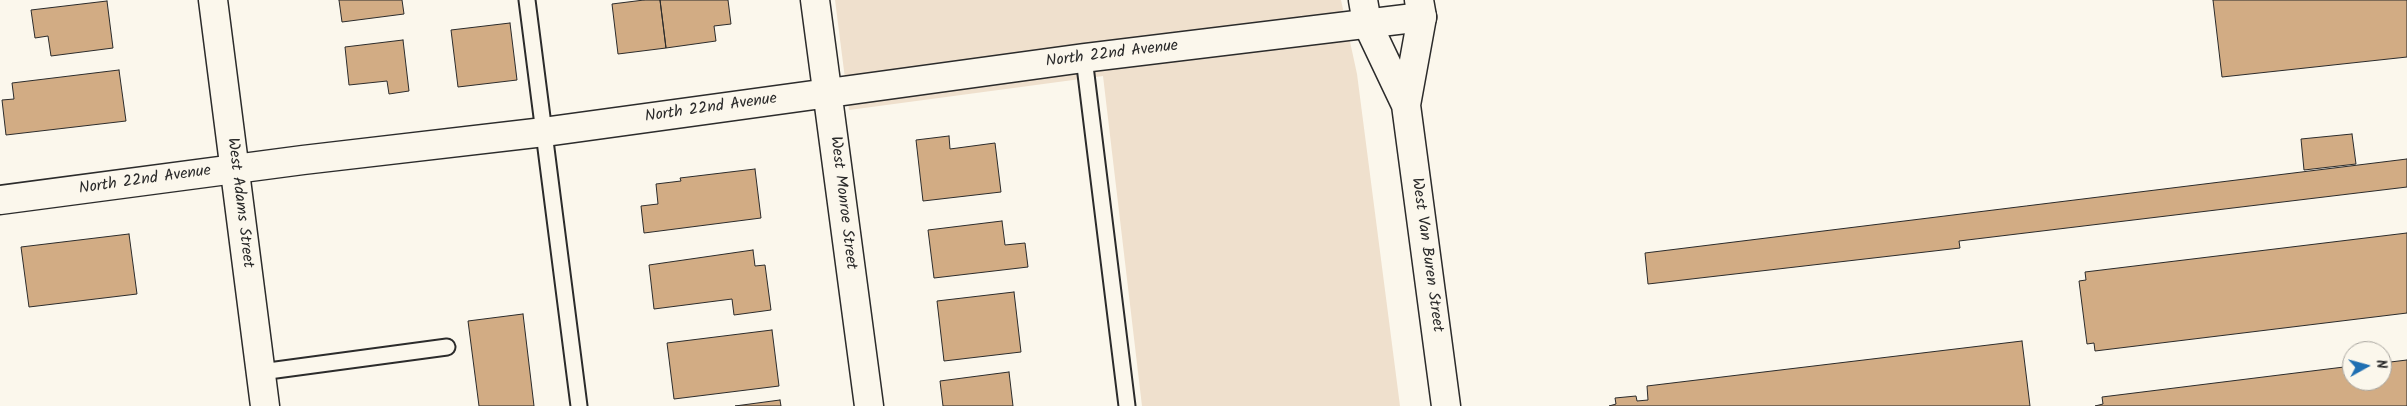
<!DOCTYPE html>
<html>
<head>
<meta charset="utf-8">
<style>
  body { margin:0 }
  #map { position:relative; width:2407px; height:406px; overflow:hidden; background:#fbf7ec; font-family:Kalam,sans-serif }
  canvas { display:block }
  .north { position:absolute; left:2342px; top:341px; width:50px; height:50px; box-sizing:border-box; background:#fbf7ec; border:1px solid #a8a59f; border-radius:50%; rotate:83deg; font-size:14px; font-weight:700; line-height:20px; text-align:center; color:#2b2b2b }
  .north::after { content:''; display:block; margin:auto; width:18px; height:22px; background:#1f6fb2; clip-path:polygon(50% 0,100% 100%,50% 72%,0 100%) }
</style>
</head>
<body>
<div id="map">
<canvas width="2407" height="406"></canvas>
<div class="north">N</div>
</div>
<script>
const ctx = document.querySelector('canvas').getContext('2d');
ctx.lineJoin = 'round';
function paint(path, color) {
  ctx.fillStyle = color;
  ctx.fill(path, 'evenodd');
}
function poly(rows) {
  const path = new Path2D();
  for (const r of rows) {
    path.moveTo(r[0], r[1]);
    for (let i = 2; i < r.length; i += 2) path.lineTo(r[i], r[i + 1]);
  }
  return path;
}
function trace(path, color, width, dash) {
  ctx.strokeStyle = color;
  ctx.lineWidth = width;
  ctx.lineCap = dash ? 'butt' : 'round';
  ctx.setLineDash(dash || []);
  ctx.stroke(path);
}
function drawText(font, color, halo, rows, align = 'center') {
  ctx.font = font + ' Kalam,sans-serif';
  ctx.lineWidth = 4.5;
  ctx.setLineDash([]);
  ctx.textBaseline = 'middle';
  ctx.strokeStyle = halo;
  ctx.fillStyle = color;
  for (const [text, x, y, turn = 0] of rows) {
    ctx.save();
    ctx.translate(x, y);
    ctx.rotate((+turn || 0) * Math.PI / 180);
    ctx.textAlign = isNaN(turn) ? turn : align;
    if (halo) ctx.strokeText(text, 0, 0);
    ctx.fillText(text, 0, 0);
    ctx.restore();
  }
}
paint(poly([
  [835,0,1341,0,1357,74,1400,406,1142,406,1103,76,849,110]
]), '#efe0cd');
const building = poly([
  [339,0,402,0,404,14,342,22,339,0],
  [644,0,660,0,666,48,618,54,612,4,644,0],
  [660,0,728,0,731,24,714,26,716,41,666,48,660,0],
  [2213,0,2407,0,2407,57,2222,77,2213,0],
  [107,1,113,48,51,56,48,36,35,38,31,10,107,1],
  [510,23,517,80,458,87,451,30,510,23],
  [403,40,409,91,389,94,387,81,349,85,345,47,403,40],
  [119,70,126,121,6,135,2,100,14,99,12,83,119,70],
  [2352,134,2356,164,2304,170,2301,139,2352,134],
  [949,136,950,149,995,143,1001,192,923,201,916,140,949,136],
  [2407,159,2407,187,1959,241,1960,248,1648,284,1645,253,2407,159],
  [755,169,761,218,644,233,641,206,658,204,656,184,681,181,680,178,755,169],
  [1002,221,1005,245,1025,243,1028,267,934,278,928,230,1002,221],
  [2407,233,2407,313,2095,351,2094,343,2087,344,2079,281,2086,280,2085,272,2407,233],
  [129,234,137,294,29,307,21,247,129,234],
  [753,250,755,266,765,265,771,310,734,315,732,299,654,309,649,265,753,250],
  [1014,292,1021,352,944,361,937,301,1014,292],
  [523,314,534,406,479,406,468,321,523,314],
  [772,330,779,386,674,399,667,343,772,330],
  [2022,341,2030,406,1609,406,1616,404,1615,398,1636,396,1637,401,1648,400,1647,386,2022,341],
  [2407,360,2407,406,2095,406,2103,404,2102,397,2352,366,2352,381,2382,381,2382,363,2407,360],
  [1009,372,1013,406,943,406,940,381,1009,372],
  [780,400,781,406,735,406,780,400]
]);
paint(building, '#d2ac84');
trace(building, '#2b2b2b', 1);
const service = poly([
  [527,0,579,406],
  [1084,58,1127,406],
  [261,372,447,347]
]);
const minor = poly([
  [815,0,869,406],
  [0,200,303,160,544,132,1084,58,1422,17]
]);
const tertiary = poly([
  [213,0,265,406]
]);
const primary = poly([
  [1363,0,1367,23,1406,105,1446,406],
  [1406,105,1422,17,1419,0]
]);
trace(service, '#2b2b2b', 19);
trace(minor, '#2b2b2b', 31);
trace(tertiary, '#2b2b2b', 31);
trace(primary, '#2b2b2b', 31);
trace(service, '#fbf7ec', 15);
trace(minor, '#fbf7ec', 28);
trace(tertiary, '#fbf7ec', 28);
trace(primary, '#fbf7ec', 28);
drawText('16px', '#2b2b2b', '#fbf7ec', [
  ["North 22nd Avenue",1112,55,-7],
  ["North 22nd Avenue",711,109,-8],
  ["North 22nd Avenue",145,181,-8],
  ["West Adams Street",239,203,83],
  ["West Monroe Street",842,203,83],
  ["West Van Buren Street",1426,255,82]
]);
</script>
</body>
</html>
